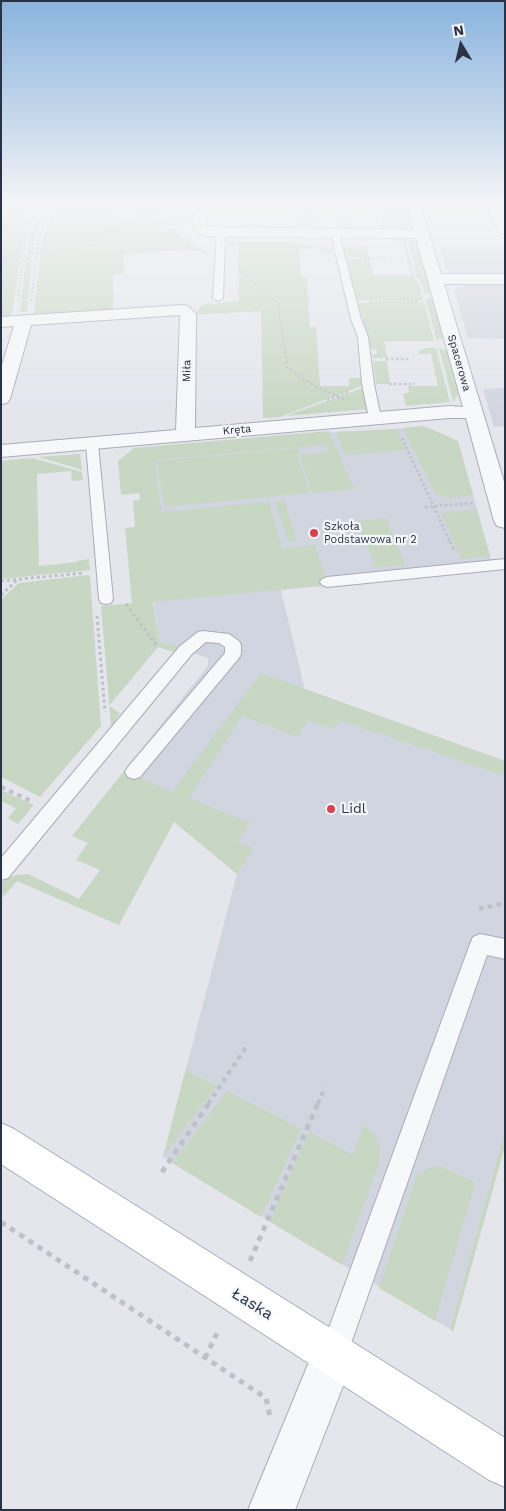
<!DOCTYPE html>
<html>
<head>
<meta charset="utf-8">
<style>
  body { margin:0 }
  #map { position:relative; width:506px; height:1511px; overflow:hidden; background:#e4e6ec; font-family:"Work Sans",sans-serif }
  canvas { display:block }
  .frame { position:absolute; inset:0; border:2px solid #2a3246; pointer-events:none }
  .north { position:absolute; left:436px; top:20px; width:50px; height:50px; -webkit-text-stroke:4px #f4f6f9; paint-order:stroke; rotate:351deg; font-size:14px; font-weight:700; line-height:20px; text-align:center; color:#2a3246 }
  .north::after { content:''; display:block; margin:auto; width:18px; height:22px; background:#2a3246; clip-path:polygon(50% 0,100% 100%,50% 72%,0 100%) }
</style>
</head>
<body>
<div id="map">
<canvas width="506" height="1511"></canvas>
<div class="frame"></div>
<div class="north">N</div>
</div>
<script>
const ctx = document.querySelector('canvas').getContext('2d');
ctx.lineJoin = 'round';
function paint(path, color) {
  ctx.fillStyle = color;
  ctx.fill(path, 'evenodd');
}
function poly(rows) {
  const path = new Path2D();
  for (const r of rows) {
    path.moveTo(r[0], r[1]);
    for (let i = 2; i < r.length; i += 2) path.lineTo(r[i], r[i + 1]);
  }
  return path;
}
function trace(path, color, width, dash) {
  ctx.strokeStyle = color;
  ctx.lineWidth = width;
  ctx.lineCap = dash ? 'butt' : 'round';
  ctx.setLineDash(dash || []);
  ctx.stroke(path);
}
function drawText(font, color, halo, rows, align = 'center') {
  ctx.font = font + ' "Work Sans",sans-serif';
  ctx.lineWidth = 4.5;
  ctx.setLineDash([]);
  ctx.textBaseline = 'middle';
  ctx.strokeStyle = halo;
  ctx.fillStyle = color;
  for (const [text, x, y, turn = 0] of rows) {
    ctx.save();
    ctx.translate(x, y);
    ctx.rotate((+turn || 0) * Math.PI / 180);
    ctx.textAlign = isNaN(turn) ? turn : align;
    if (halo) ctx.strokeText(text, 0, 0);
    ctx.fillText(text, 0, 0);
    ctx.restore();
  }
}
paint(poly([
  [440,249,505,249,505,273,448,273],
  [467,284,505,285,505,339,468,338,454,290],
  [505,388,505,426,494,427,483,389],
  [424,426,458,441,494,570,281,590,305,690,505,761,505,1130,450,1329,163,1157,237,874,159,809,171,792,124,771,208,666,208,658,159,641,134,450,347,431,349,433]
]), '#d1d5df');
paint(poly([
  [10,204,36,204,25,229,12,313,9,316,1,316,1,207],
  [43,204,48,204,35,238,33,253,27,255,29,237],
  [54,204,77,204,180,233,180,237,189,237,189,243,209,253,210,256,201,252,188,250,123,254,124,274,113,274,113,310,34,314,41,246],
  [91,204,161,204,160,211,183,211,184,207,189,207,189,212,146,220],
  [236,204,267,204,267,210,236,211],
  [300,204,316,204,317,223,301,227],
  [336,204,345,204,349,224,353,225,355,229,341,229,340,227],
  [377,204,406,204,411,226,400,231,381,230,378,225,382,223],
  [188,214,187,225,166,226,150,221],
  [393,237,405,237,414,277,419,284,423,301,357,300,345,259,370,259,373,275,411,275,403,242,392,242],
  [407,238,417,243,431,293,424,293,422,283,416,276],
  [227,242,289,242,334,249,334,253,322,253,321,248,299,249,301,277,307,277,310,327,316,327,320,386,349,386,349,378,364,378,364,385,280,417,263,418,261,311,195,315,202,305,239,301,238,245,226,245],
  [362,246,367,246,369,257,344,257,343,247,362,247],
  [32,256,27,312,20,312,26,258],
  [425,298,432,298,443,338,437,341],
  [424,302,434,341,384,341,387,358,373,358,372,355,377,354,376,349,371,349,358,303],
  [427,348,436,348,450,402,406,406,403,393,409,393,408,386,438,386,431,354,418,354,420,350],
  [439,348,447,351,458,394,453,402],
  [373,361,387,361,390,384,376,384],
  [365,387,368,409,286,416],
  [424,426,458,441,473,495,447,498,435,493,403,428],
  [396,429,406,450,345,455,336,432],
  [329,431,354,489,313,493,299,455,328,452,325,445,155,460,161,512,269,502,282,548,315,545,328,585,153,602,159,641,181,648,177,653,158,647,109,706,120,713,111,727,101,606,132,603,125,528,135,527,133,501,140,500,139,493,121,495,118,461,134,448],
  [298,448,299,453,296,453,310,493,164,507,157,461],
  [80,454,82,470,39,457],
  [32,458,82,472,83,480,72,481,71,471,37,474,39,566,77,562,77,561,89,559,90,570,1,579,1,461],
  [284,500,297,541,288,542,275,501],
  [477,510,490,556,462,559,441,513],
  [386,518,405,565,376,567,357,521],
  [88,575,90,577,101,726,40,797,1,777,1,599,19,583],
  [261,673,505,761,505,776,340,720,334,729,308,720,298,737,242,716,189,798,250,823,238,842,253,848,237,874,174,822,119,925,17,881,1,899,1,884,6,878,17,875,28,874,79,899,100,870,76,860,88,843,72,836,124,771,172,792],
  [1,790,34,805,18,824,8,818,16,808,1,801],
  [186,1070,217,1086,163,1157,183,1079],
  [227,1091,301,1129,261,1217,172,1163],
  [364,1125,375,1134,380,1147,379,1163,342,1265,270,1222,309,1132,353,1155],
  [505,1130,505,1146,453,1332,450,1329],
  [440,1166,475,1182,435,1321,379,1288,416,1177,431,1167]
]), '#c8d7c4');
const lane = poly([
  [221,230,225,233,223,298,218,301,213,298,217,233,221,230],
  [335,231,339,234,361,319,368,337,374,384,381,418,375,422,369,418,362,384,358,337,351,319,331,234,335,231],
  [92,440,98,444,113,599,111,603,106,604,101,603,99,599,86,444,92,440],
  [505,559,505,569,327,587,322,585,320,582,322,579,327,577,505,559],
  [203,631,229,634,239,641,241,645,241,654,239,658,140,777,134,779,128,777,125,772,128,767,225,653,225,647,219,643,206,642,192,654,8,878,1,880,1,858,180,646,198,632,203,631],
  [480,934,505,939,505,959,487,955,347,1355,343,1365,333,1369,323,1365,319,1355,470,944,473,937,480,934]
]);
const street = poly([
  [205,204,220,204,207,215,206,224,208,227,414,230,406,204,420,204,441,274,505,274,505,284,444,284,505,485,505,528,497,526,494,521,466,418,449,418,1,457,1,445,176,430,180,315,31,325,10,399,7,403,1,404,1,368,14,326,1,327,1,317,183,305,189,307,196,314,195,428,449,406,463,407,416,238,221,237,204,235,199,234,192,224,194,213,205,204],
  [485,204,499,204,505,216,505,235,498,231,485,204],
  [333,1333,348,1340,355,1355,295,1510,248,1510,318,1340,333,1333]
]);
const secondary = poly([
  [1,1123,14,1129,505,1438,505,1487,489,1480,1,1164,1,1123]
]);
trace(lane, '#a8acb7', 2);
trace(street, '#a8acb7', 2);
trace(secondary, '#a8acb7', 2);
trace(poly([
  [85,204,178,231],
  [297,204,298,213],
  [1,206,6,204],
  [42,250,72,238,178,215],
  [1,258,16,257],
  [360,258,388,258],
  [1,263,36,253,163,236,179,231],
  [239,269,278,304,285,352],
  [18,300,26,235,39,204],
  [31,301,39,237,51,204],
  [371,302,419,302]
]), '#bec1c8', 2, [2, 2]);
trace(poly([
  [285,351,287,367,314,386,344,399],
  [386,359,410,359],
  [389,384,415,384],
  [327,400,349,391],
  [402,438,450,542],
  [425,507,473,503]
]), '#bec1c8', 2.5, [2.5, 2.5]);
trace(poly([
  [450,541,454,550],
  [1,581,83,573],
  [1,595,17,580],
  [126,604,158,647],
  [97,616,105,712]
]), '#bec1c8', 3, [3, 3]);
trace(poly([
  [1,787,31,801],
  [479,909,505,903],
  [208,1104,246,1047],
  [318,1104,325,1087]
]), '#bec1c8', 4, [4.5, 4.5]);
trace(poly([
  [162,1172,209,1103],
  [1,1222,266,1398,270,1417],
  [250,1261,318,1103],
  [205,1358,217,1333]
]), '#bec1c8', 5, [5.5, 5.5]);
paint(lane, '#f7f8fa');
paint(street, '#f7f8fa');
paint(secondary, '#fff');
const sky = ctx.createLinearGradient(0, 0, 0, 416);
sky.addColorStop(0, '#89b3de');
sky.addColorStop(0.49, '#f3f4f6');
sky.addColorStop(1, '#f3f4f600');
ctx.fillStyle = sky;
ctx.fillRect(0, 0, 506, 416);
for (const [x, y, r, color] of [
  [314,533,5,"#d8424f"],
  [331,809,5,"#d8424f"]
]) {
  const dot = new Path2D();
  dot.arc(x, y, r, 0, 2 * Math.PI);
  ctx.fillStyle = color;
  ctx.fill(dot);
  trace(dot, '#f4f6f9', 2);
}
drawText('11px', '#2a3246', '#f4f6f9', [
  ["Spacerowa",459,363,74],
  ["Miła",187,371,-89],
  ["Kręta",237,430,-5]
]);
drawText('11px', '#2a3246', '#f4f6f9', [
  ["Szkoła",324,527],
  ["Podstawowa nr 2",324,540]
], 'left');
drawText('14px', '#2a3246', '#f4f6f9', [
  ["Lidl",341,809]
], 'left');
drawText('16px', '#2a3246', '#f4f6f9', [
  ["Łaska",252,1304,32]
]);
</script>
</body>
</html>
